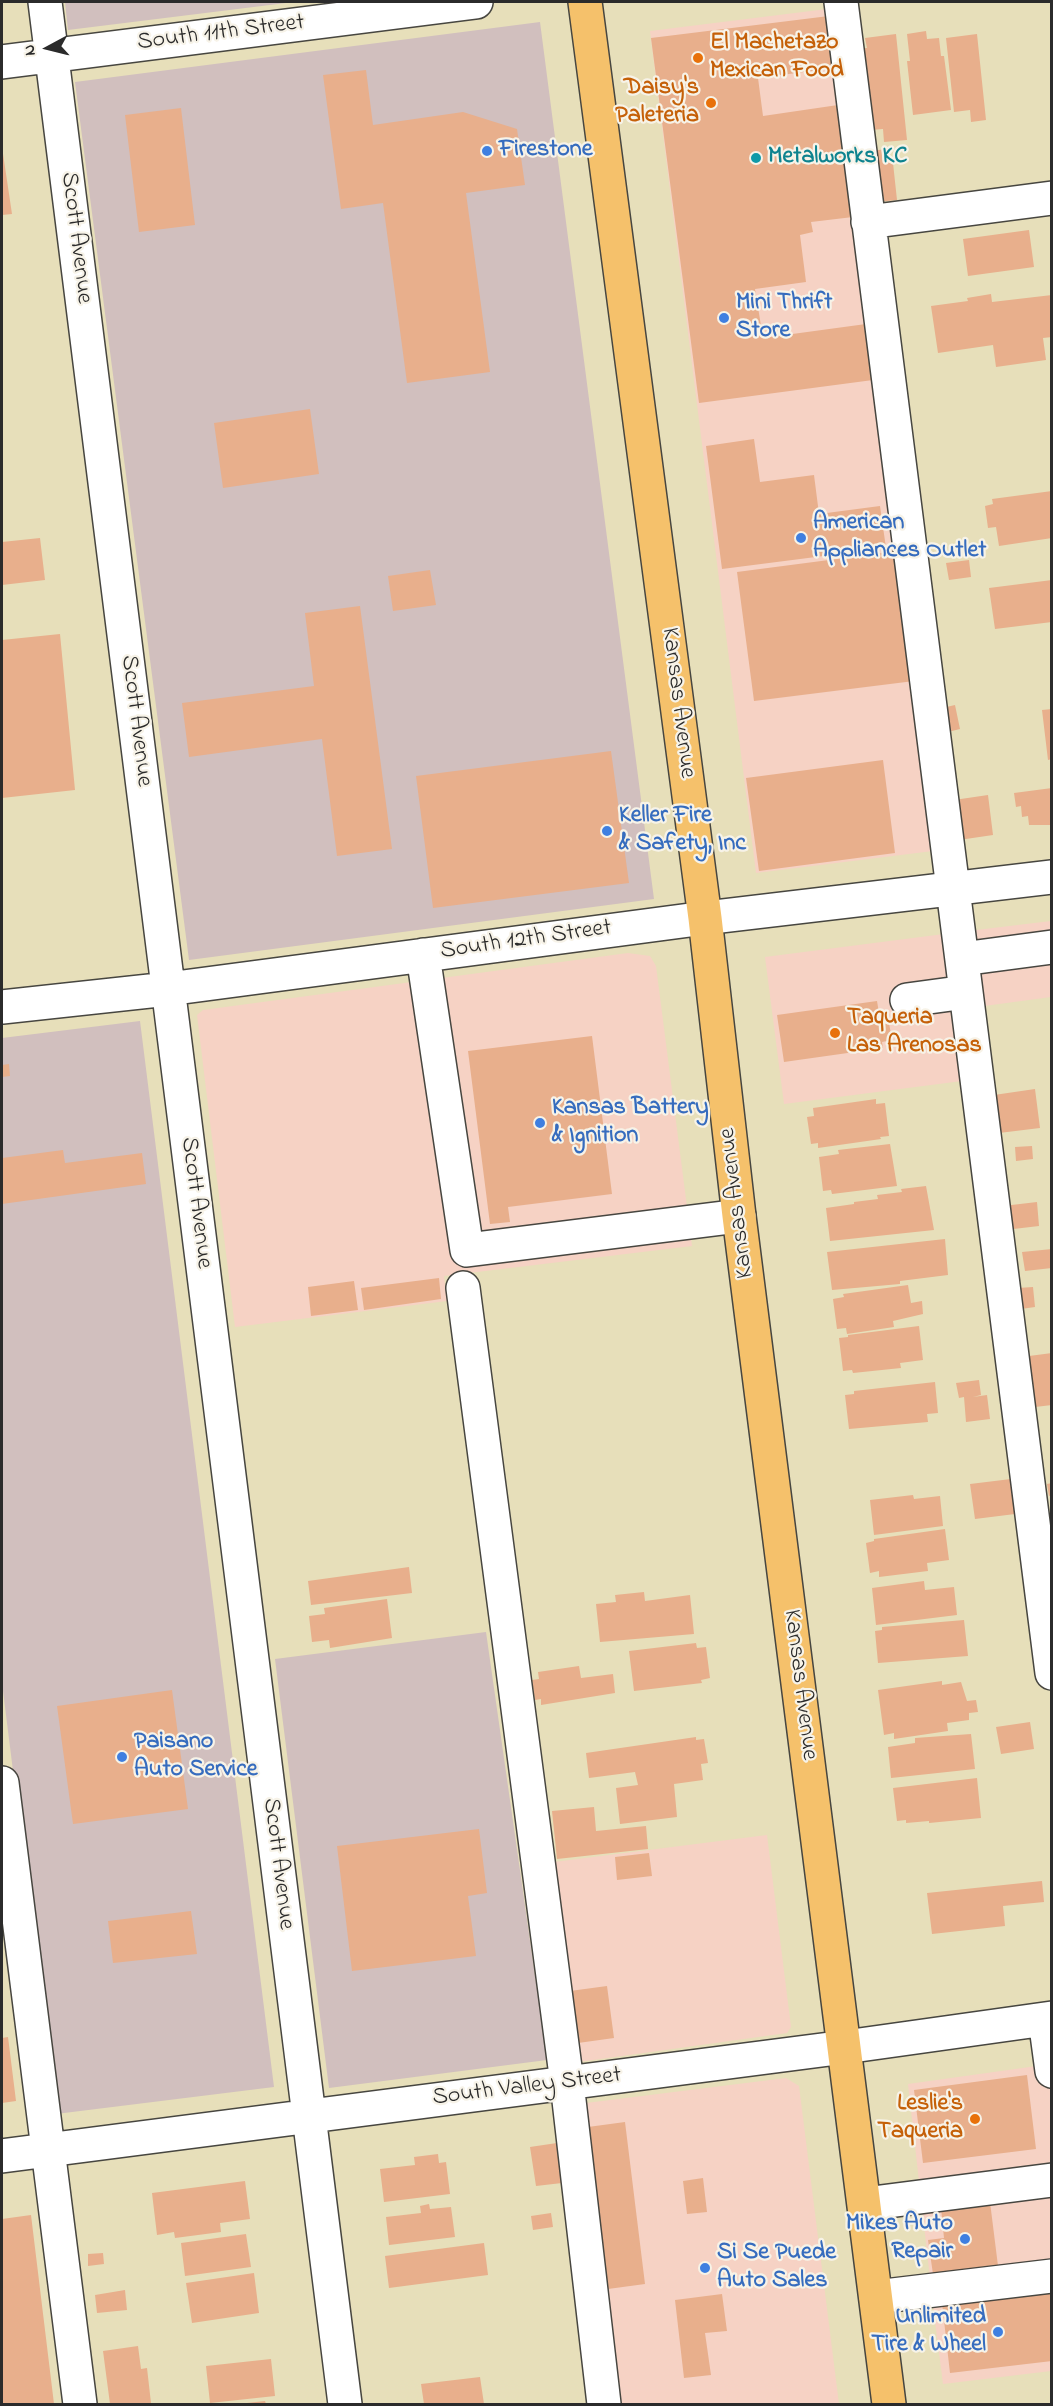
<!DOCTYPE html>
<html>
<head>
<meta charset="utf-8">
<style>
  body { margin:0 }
  #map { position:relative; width:1053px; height:2406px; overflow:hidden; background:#e7dfba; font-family:"Indie Flower",sans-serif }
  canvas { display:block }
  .frame { position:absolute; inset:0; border:3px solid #2b2b2b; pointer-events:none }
  .north { position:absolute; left:18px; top:18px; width:60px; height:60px; -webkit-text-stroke:4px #f7f3e8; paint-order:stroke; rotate:263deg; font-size:16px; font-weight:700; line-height:24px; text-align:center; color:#2b2b2b }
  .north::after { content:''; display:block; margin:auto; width:21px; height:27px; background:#2b2b2b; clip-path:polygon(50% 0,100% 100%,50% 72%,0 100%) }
</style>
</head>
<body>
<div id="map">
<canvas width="1053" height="2406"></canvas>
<div class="frame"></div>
<div class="north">N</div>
</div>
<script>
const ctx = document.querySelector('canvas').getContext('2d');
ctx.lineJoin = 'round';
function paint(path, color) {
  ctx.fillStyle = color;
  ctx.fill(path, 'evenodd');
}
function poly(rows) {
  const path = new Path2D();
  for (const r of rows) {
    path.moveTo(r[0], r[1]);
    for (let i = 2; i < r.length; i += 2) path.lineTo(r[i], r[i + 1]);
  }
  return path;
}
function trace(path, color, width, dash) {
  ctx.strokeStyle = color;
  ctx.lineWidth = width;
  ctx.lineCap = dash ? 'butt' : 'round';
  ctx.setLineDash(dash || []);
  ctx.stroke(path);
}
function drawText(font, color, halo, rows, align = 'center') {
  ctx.font = font + ' "Indie Flower",sans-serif';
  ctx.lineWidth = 4.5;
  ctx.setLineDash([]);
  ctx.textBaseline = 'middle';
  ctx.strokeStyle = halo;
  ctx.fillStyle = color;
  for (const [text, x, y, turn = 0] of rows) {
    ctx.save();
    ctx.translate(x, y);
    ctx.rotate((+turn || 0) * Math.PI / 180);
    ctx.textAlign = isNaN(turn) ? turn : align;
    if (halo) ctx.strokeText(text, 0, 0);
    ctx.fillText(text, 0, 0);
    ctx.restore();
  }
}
paint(poly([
  [827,9,933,851,756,873,650,31],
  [1051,921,1051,997,977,1007,968,931],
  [944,934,962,1081,784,1104,765,957],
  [628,953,650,956,656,966,692,1246,444,1276,447,1301,235,1327,197,1015,203,1010],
  [767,1835,791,2027,787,2033,579,2062,546,1863],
  [1051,2064,1051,2262,930,2278,908,2084],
  [786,2078,799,2086,839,2404,615,2404,578,2104],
  [1051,2283,1051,2371,943,2384,932,2298]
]), '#f6d2c4');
paint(poly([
  [65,2,294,2,68,30],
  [540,22,654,899,189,960,75,82],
  [140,1021,274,2087,56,2114,2,1683,2,1038],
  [486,1632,547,2060,329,2088,275,1659]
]), '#d1bfbe');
paint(poly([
  [829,16,835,68,758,78,763,116,838,105,853,217,811,222,813,232,800,235,806,282,755,289,763,338,866,324,873,380,699,403,651,38],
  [926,31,927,39,939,38,941,56,944,56,951,110,913,115,907,61,910,61,907,34],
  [896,34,907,140,884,142,883,129,871,130,863,70,866,69,864,48,867,48,865,38],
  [977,34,986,120,971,122,970,110,954,112,946,38],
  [366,70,373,125,463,112,517,129,525,185,466,193,490,372,407,383,383,203,341,209,323,75],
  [181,108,195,225,139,232,125,115],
  [2,147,12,214,2,215],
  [887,149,889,163,893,163,897,200,877,202,870,151],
  [1029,230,1034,267,968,276,963,239],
  [991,294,992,302,1052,295,1052,337,1043,338,1046,360,996,367,993,345,938,353,931,306,968,301,967,298],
  [310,409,319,474,223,488,214,423],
  [754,439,760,482,814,475,819,514,880,506,886,548,722,569,706,446],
  [1052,491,1052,538,999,546,996,527,988,528,985,506,993,504,992,499],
  [40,538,45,580,2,585,2,542],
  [898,551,914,681,754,701,737,572],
  [969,560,971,577,949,580,946,563],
  [430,570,436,605,393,611,388,576],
  [1052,580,1052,622,995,629,989,588],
  [360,606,392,849,337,856,322,739,189,757,182,703,314,686,305,613],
  [60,634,75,790,2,798,2,640],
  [955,705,960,729,948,732,942,708],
  [1052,709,1052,759,1048,760,1042,710],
  [611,751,629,883,433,908,416,776],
  [883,760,895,853,759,871,746,778],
  [1052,788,1052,825,1029,825,1028,816,1022,817,1021,806,1016,807,1014,793],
  [988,795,993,835,959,840,954,800],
  [877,1001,881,1025,889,1023,892,1040,882,1042,883,1048,784,1062,777,1015],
  [592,1036,612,1194,508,1207,510,1222,490,1224,468,1051],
  [9,1064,10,1076,2,1077,2,1065],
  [1035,1089,1040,1128,999,1133,994,1095],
  [876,1099,876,1104,885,1103,889,1136,880,1137,881,1139,818,1148,818,1143,811,1144,807,1117,814,1116,813,1108],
  [890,1144,897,1186,832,1194,831,1190,823,1191,819,1157,839,1154,838,1150],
  [1032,1146,1033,1159,1016,1161,1015,1147],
  [63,1150,65,1163,142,1153,146,1184,2,1204,2,1158],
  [926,1186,934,1230,830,1241,826,1208,854,1204,854,1202,878,1199,877,1195,902,1192,901,1189],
  [1037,1202,1039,1226,1005,1230,1003,1206],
  [945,1239,948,1275,900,1281,900,1284,832,1290,827,1252],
  [1052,1249,1052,1268,1025,1271,1022,1252],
  [439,1278,441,1299,364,1310,361,1288],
  [354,1281,358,1310,311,1316,308,1287],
  [908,1285,911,1303,922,1301,923,1314,893,1321,894,1327,847,1334,846,1328,837,1329,833,1299,844,1297,843,1294],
  [1033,1287,1035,1307,1021,1309,1018,1288],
  [919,1326,923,1360,900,1363,901,1368,853,1373,852,1370,843,1371,839,1338,848,1337,848,1335],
  [1052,1353,1052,1405,1035,1407,1029,1356],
  [979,1380,981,1395,973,1397,987,1395,990,1419,966,1422,964,1397,959,1398,956,1383],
  [935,1382,938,1413,927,1414,928,1422,849,1429,845,1395,854,1394,854,1391],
  [1011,1479,1015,1514,975,1519,970,1484],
  [1052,1483,1052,1495,1049,1496,1047,1484],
  [913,1495,914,1499,940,1496,943,1526,874,1535,870,1500],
  [945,1529,949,1560,927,1563,928,1571,879,1577,879,1571,870,1573,866,1543,874,1541,874,1539],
  [409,1567,412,1593,311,1605,308,1581],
  [924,1581,925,1590,954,1587,957,1615,876,1625,872,1588],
  [644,1592,645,1601,690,1595,694,1634,600,1642,596,1604,616,1602,615,1595],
  [387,1599,392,1638,330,1648,329,1640,312,1642,309,1616,325,1614,324,1608],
  [964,1620,968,1656,878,1663,875,1631,882,1630,882,1627],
  [696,1643,697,1648,706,1647,710,1678,701,1680,702,1683,634,1691,629,1651],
  [579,1666,581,1678,613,1674,615,1693,541,1705,541,1699,535,1700,532,1680,539,1679,538,1672],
  [942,1681,942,1685,961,1682,967,1701,976,1700,978,1712,969,1713,969,1720,947,1723,948,1731,894,1739,894,1733,884,1735,878,1690],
  [172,1690,188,1809,73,1824,57,1706],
  [1030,1722,1034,1749,1001,1754,996,1727],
  [971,1734,975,1769,891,1778,888,1747,915,1743,915,1738],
  [696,1737,696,1740,704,1739,708,1763,701,1764,703,1780,674,1784,677,1817,620,1824,616,1788,638,1785,635,1772,589,1778,586,1753],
  [977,1778,981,1818,929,1823,929,1821,906,1823,906,1820,897,1821,893,1788],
  [594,1807,596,1831,646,1826,648,1849,557,1859,552,1811],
  [479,1829,487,1893,468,1896,476,1956,352,1971,337,1846],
  [649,1853,652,1876,617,1880,615,1857],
  [1042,1881,1044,1902,1003,1906,1005,1926,932,1934,927,1893],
  [191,1911,197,1954,113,1963,108,1921],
  [607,1986,614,2038,578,2043,570,1991],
  [8,2037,16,2101,2,2103,2,2038],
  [1027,2075,1036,2149,923,2163,914,2090],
  [625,2122,645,2284,608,2289,588,2127],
  [557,2143,562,2183,536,2186,530,2147],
  [438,2154,439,2163,446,2162,450,2194,384,2202,380,2169,415,2165,414,2157],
  [703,2178,707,2212,687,2214,683,2181],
  [245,2181,250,2219,220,2223,221,2232,175,2238,174,2232,157,2235,152,2193],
  [990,2202,998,2266,933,2274,928,2240,944,2238,941,2208],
  [429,2204,430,2209,451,2207,455,2237,389,2245,386,2217,421,2213,420,2206],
  [551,2213,553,2227,533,2230,531,2216],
  [31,2215,54,2404,2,2404,2,2219],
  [246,2234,251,2267,185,2276,181,2243],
  [484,2243,488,2275,389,2288,385,2256],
  [103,2253,104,2264,88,2266,88,2254],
  [254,2273,259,2313,192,2323,186,2283],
  [1052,2289,1052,2361,950,2373,942,2303],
  [125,2290,127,2310,97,2313,95,2295],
  [722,2294,727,2331,705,2333,711,2375,684,2378,675,2300],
  [138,2346,141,2369,147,2368,151,2403,110,2404,103,2351],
  [271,2359,275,2396,210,2403,206,2366],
  [480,2377,484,2404,424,2404,421,2384],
  [265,2401,266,2404,248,2404,247,2403]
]), '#e8af8c');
const minor = poly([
  [45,2,345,2404],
  [841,2,1052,1673],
  [2,62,476,2],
  [868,222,1052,198],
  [423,955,467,1250,739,1216],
  [962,959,1052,947],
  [907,1000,966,992],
  [2,1007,168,989,705,918,1052,877],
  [463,1288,567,2083,604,2404],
  [2,1783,80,2404],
  [1045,2019,1052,2071],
  [2,2156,845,2047,1052,2018],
  [865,2204,1052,2180],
  [876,2297,1052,2276]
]);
const major = poly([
  [585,2,705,918,739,1216,889,2404]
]);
trace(minor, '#474640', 36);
trace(major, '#474640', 36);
trace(minor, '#fff', 33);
trace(major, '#f5c16b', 33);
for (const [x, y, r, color] of [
  [698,58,6,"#e8710a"],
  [711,103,6,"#e8710a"],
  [487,151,6,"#3f7fe0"],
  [756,158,6,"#0f9aa8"],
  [724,318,6,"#3f7fe0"],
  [801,538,6,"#3f7fe0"],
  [607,831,6,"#3f7fe0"],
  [835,1033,6,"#e8710a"],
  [540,1123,6,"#3f7fe0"],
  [122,1757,6,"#3f7fe0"],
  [975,2119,6,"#e8710a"],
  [965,2239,6,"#3f7fe0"],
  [705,2268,6,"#3f7fe0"],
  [998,2332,6,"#3f7fe0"]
]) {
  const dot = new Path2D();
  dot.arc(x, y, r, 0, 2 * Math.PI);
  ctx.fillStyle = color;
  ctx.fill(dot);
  trace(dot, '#f7f3e8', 2);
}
drawText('24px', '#2b2b2b', '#f7f3e8', [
  ["South 11th Street",221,34,-7],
  ["Scott Avenue",75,238,83],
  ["Kansas Avenue",677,703,83],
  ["Scott Avenue",135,721,83],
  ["South 12th Street",526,941,-8],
  ["Scott Avenue",195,1203,83],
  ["Kansas Avenue",738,1203,-97],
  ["Kansas Avenue",799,1685,83],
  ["Scott Avenue",277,1864,83],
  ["South Valley Street",527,2088,-7]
]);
drawText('bold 24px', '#c56008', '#f7f3e8', [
  ["El Machetazo",710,44],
  ["Mexican Food",710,72],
  ["Daisy's",699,89,"right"],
  ["Paleteria",699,117,"right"],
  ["Taqueria",847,1019],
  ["Las Arenosas",847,1047],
  ["Leslie's",963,2105,"right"],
  ["Taqueria",963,2133,"right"]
], 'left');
drawText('bold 24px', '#366cbe', '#f7f3e8', [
  ["Firestone",499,151],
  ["Mini Thrift",736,304],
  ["Store",736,332],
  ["American",813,524],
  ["Appliances Outlet",813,552],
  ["Keller Fire",619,817],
  ["& Safety, Inc",619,845],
  ["Kansas Battery",552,1109],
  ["& Ignition",552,1137],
  ["Paisano",134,1743],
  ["Auto Service",134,1771],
  ["Mikes Auto",953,2225,"right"],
  ["Repair",953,2253,"right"],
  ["Si Se Puede",717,2254],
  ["Auto Sales",717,2282],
  ["Unlimited",986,2318,"right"],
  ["Tire & Wheel",986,2346,"right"]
], 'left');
drawText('bold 24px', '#0d838f', '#f7f3e8', [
  ["Metalworks KC",768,158]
], 'left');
</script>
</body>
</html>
